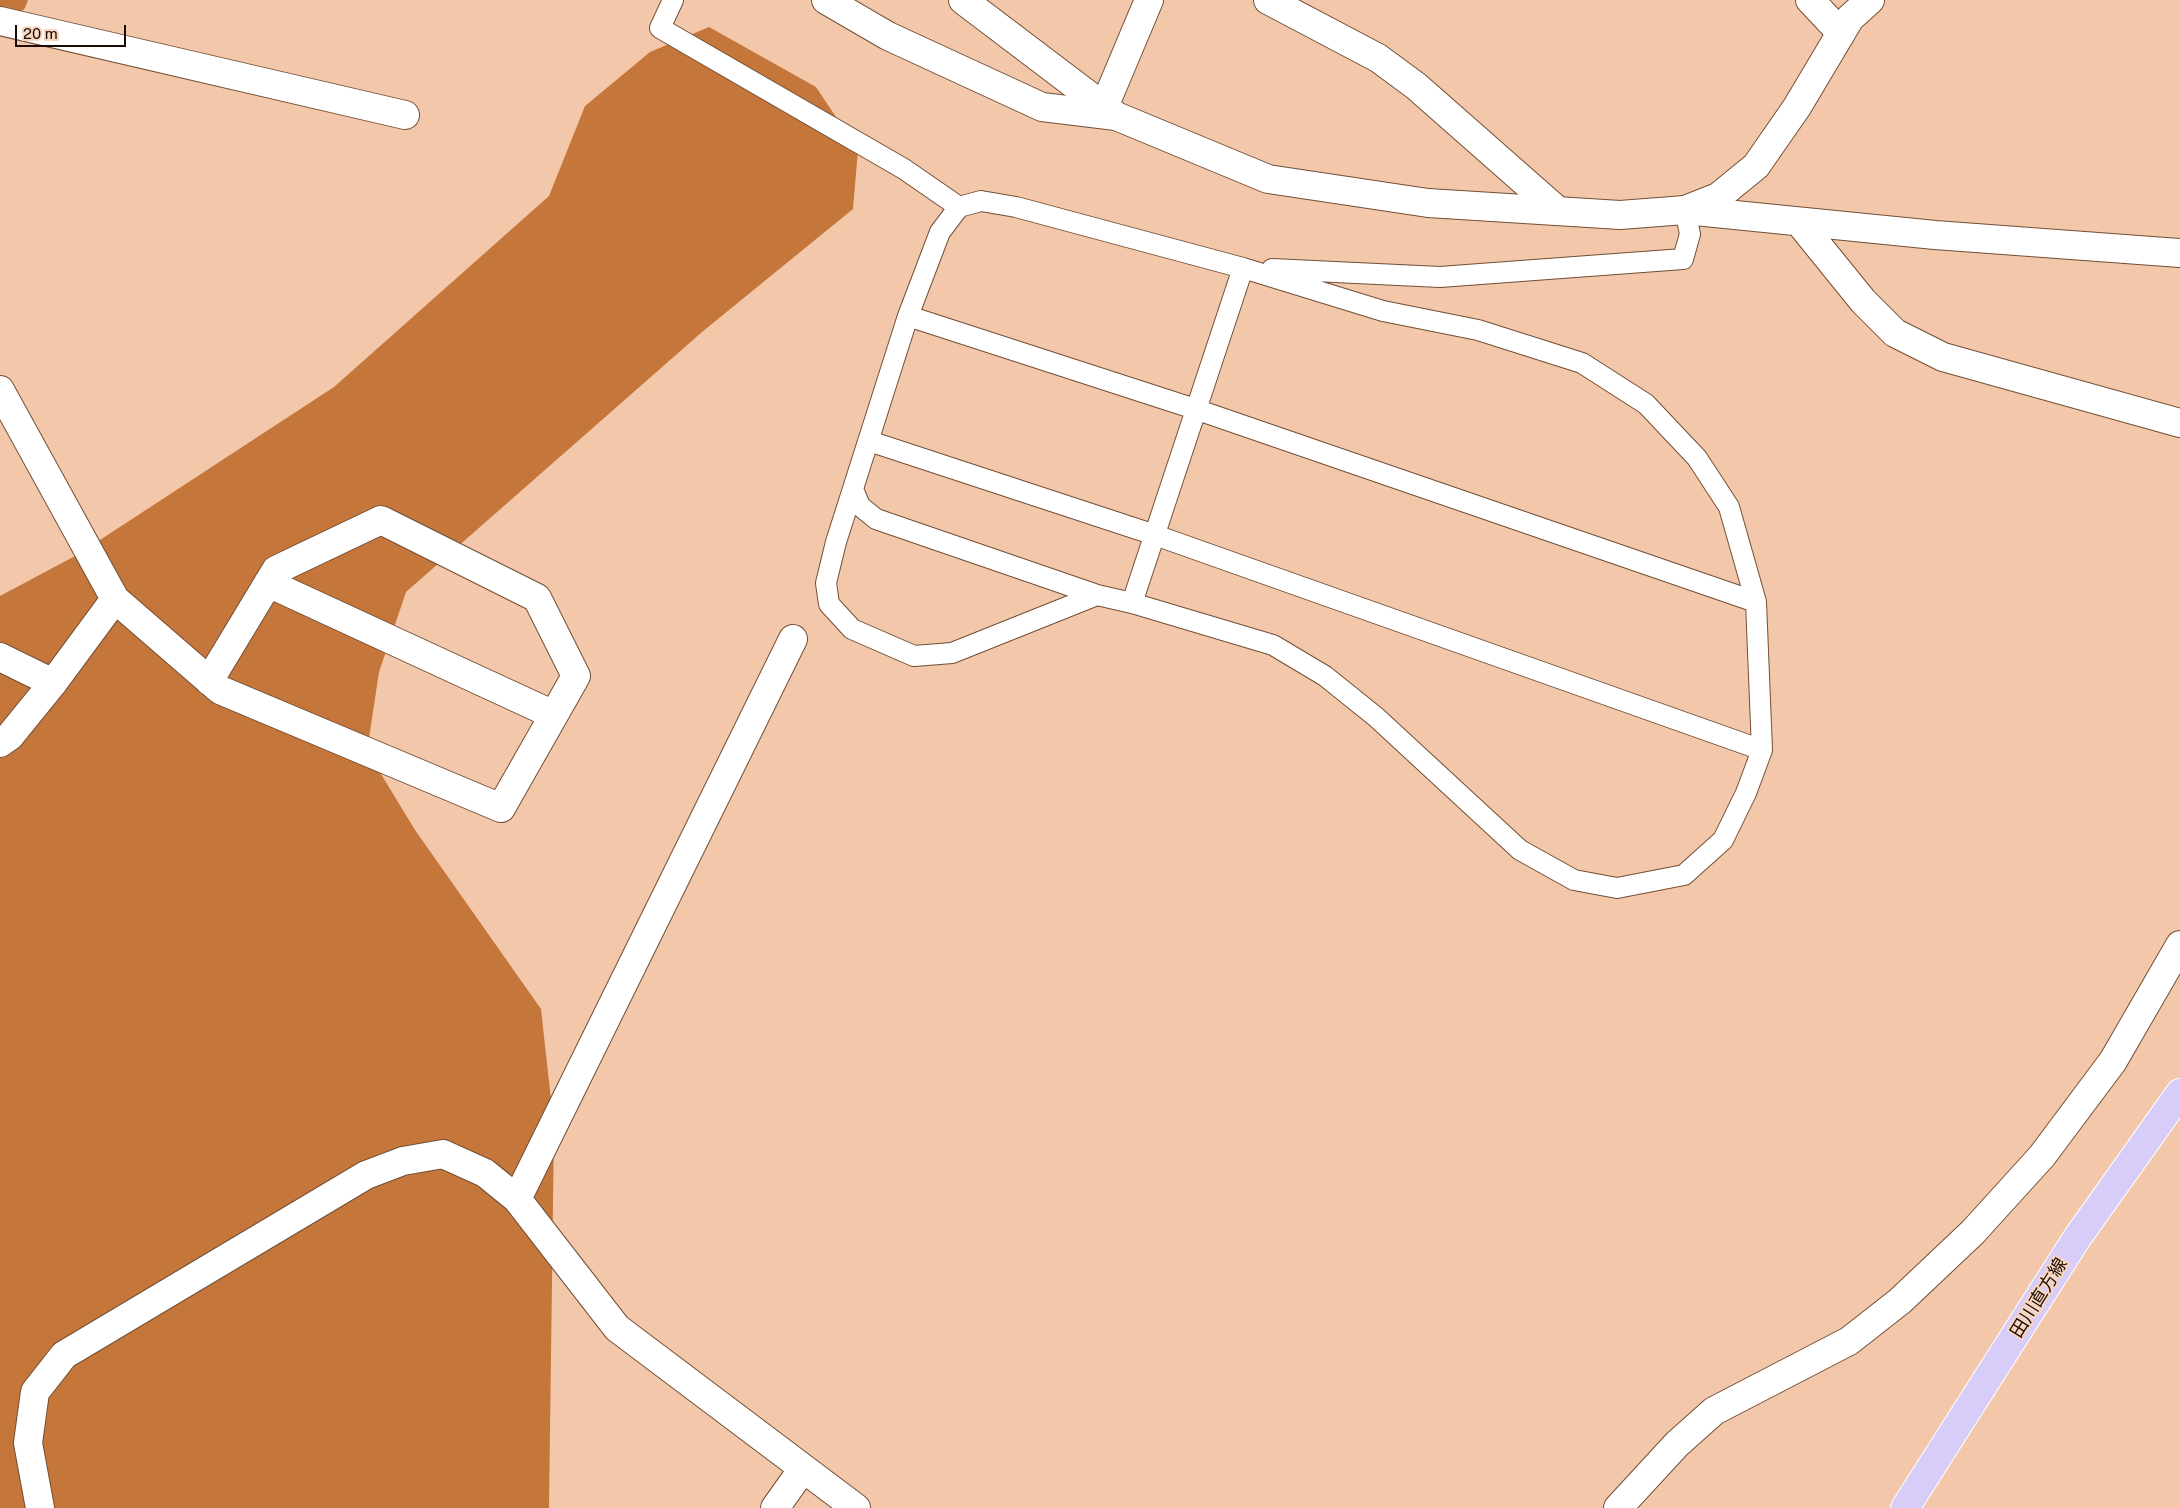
<!DOCTYPE html>
<html>
<head>
<meta charset="utf-8">
<style>
  body { margin:0 }
  #map { position:relative; width:2180px; height:1508px; overflow:hidden; background:#f2c7aa; font-family:"Public Sans",sans-serif }
  canvas { display:block }
  .scale { position:absolute; left:15px; top:25px; width:111px; height:22px; box-sizing:border-box; border:2px solid #1a0c04; border-top:0; padding-left:6px; font-size:15px; line-height:18px; white-space:nowrap; color:#1a0c04; -webkit-text-stroke:4px #f9d6bf; paint-order:stroke }
</style>
</head>
<body>
<div id="map">
<canvas width="2180" height="1508"></canvas>
<div class="scale">20 m</div>
</div>
<script>
const ctx = document.querySelector('canvas').getContext('2d');
ctx.lineJoin = 'round';
function paint(path, color) {
  ctx.fillStyle = color;
  ctx.fill(path, 'evenodd');
}
function poly(rows) {
  const path = new Path2D();
  for (const r of rows) {
    path.moveTo(r[0], r[1]);
    for (let i = 2; i < r.length; i += 2) path.lineTo(r[i], r[i + 1]);
  }
  return path;
}
function trace(path, color, width, dash) {
  ctx.strokeStyle = color;
  ctx.lineWidth = width;
  ctx.lineCap = dash ? 'butt' : 'round';
  ctx.setLineDash(dash || []);
  ctx.stroke(path);
}
function drawText(font, color, halo, rows, align = 'center') {
  ctx.font = font + ' "Public Sans","Noto Sans JP",sans-serif';
  ctx.lineWidth = 4;
  ctx.setLineDash([]);
  ctx.textBaseline = 'middle';
  ctx.strokeStyle = halo;
  ctx.fillStyle = color;
  for (const [text, x, y, turn = 0] of rows) {
    ctx.save();
    ctx.translate(x, y);
    ctx.rotate((+turn || 0) * Math.PI / 180);
    ctx.textAlign = isNaN(turn) ? turn : align;
    if (halo) ctx.strokeText(text, 0, 0);
    ctx.fillText(text, 0, 0);
    ctx.restore();
  }
}
paint(poly([
  [0,0,28,0,25,8,0,35],
  [709,27,816,87,858,150,853,209,702,332,406,592,379,672,367,751,415,830,541,1009,554,1127,549,1508,0,1508,0,596,77,555,334,387,549,196,585,106,650,52]
]), '#c5763a');
const lane = poly([
  [673,0,660,28,904,169,959,207],
  [981,201,1016,207,1243,268,1383,311,1478,330,1582,363,1646,404,1697,458,1729,507,1756,602,1762,750,1746,793,1723,840,1684,875,1617,888,1574,880,1520,850,1376,717,1325,676,1273,645,1132,603,1097,595,952,653,914,656,852,629,829,604,826,583,836,542,908,316,940,232,959,207,981,201],
  [1272,269,1440,277,1683,259,1690,234,1685,210],
  [908,316,1195,409,1756,602],
  [869,441,1155,535,1762,750],
  [853,489,860,506,876,519,1097,595],
  [1132,603,1243,268]
]);
const street = poly([
  [826,0,888,36,1042,107,1116,116],
  [1268,0,1378,58,1416,86,1558,211],
  [1810,0,1841,33],
  [0,21,405,115],
  [1104,107,1149,0],
  [1685,210,1935,235,2180,253],
  [1799,222,1863,301,1895,333,1943,357,2180,423],
  [0,390,115,599,53,683,10,736,0,743],
  [268,583,554,715],
  [115,599,220,690,501,808,576,676,537,598,381,520,276,570,209,681],
  [0,657,53,683],
  [517,1199,793,639],
  [40,1508,28,1443,35,1392,64,1355,366,1175,403,1161,443,1154,485,1173,517,1199,617,1328,856,1508],
  [775,1508,802,1470],
  [1618,1508,1677,1444,1714,1411,1849,1341,1900,1301,1973,1232,2042,1156,2113,1061,2180,945]
]);
const secondary = poly([
  [963,0,1116,116,1268,179,1428,203,1620,215,1685,210,1718,197,1756,166,1797,107,1850,18,1870,0]
]);
const primary = poly([
  [1905,1508,2077,1238,2180,1093]
]);
trace(lane, '#734f35', 22);
trace(street, '#734f35', 30);
trace(secondary, '#734f35', 30);
trace(primary, '#fff', 30);
trace(lane, '#fff', 20);
trace(street, '#fff', 28);
trace(secondary, '#fff', 28);
trace(primary, '#d8cdf8', 28);
drawText('18px', '#1a0c04', '#f9d6bf', [
  ["田川直方線",2039,1298,-58]
]);
</script>
</body>
</html>
